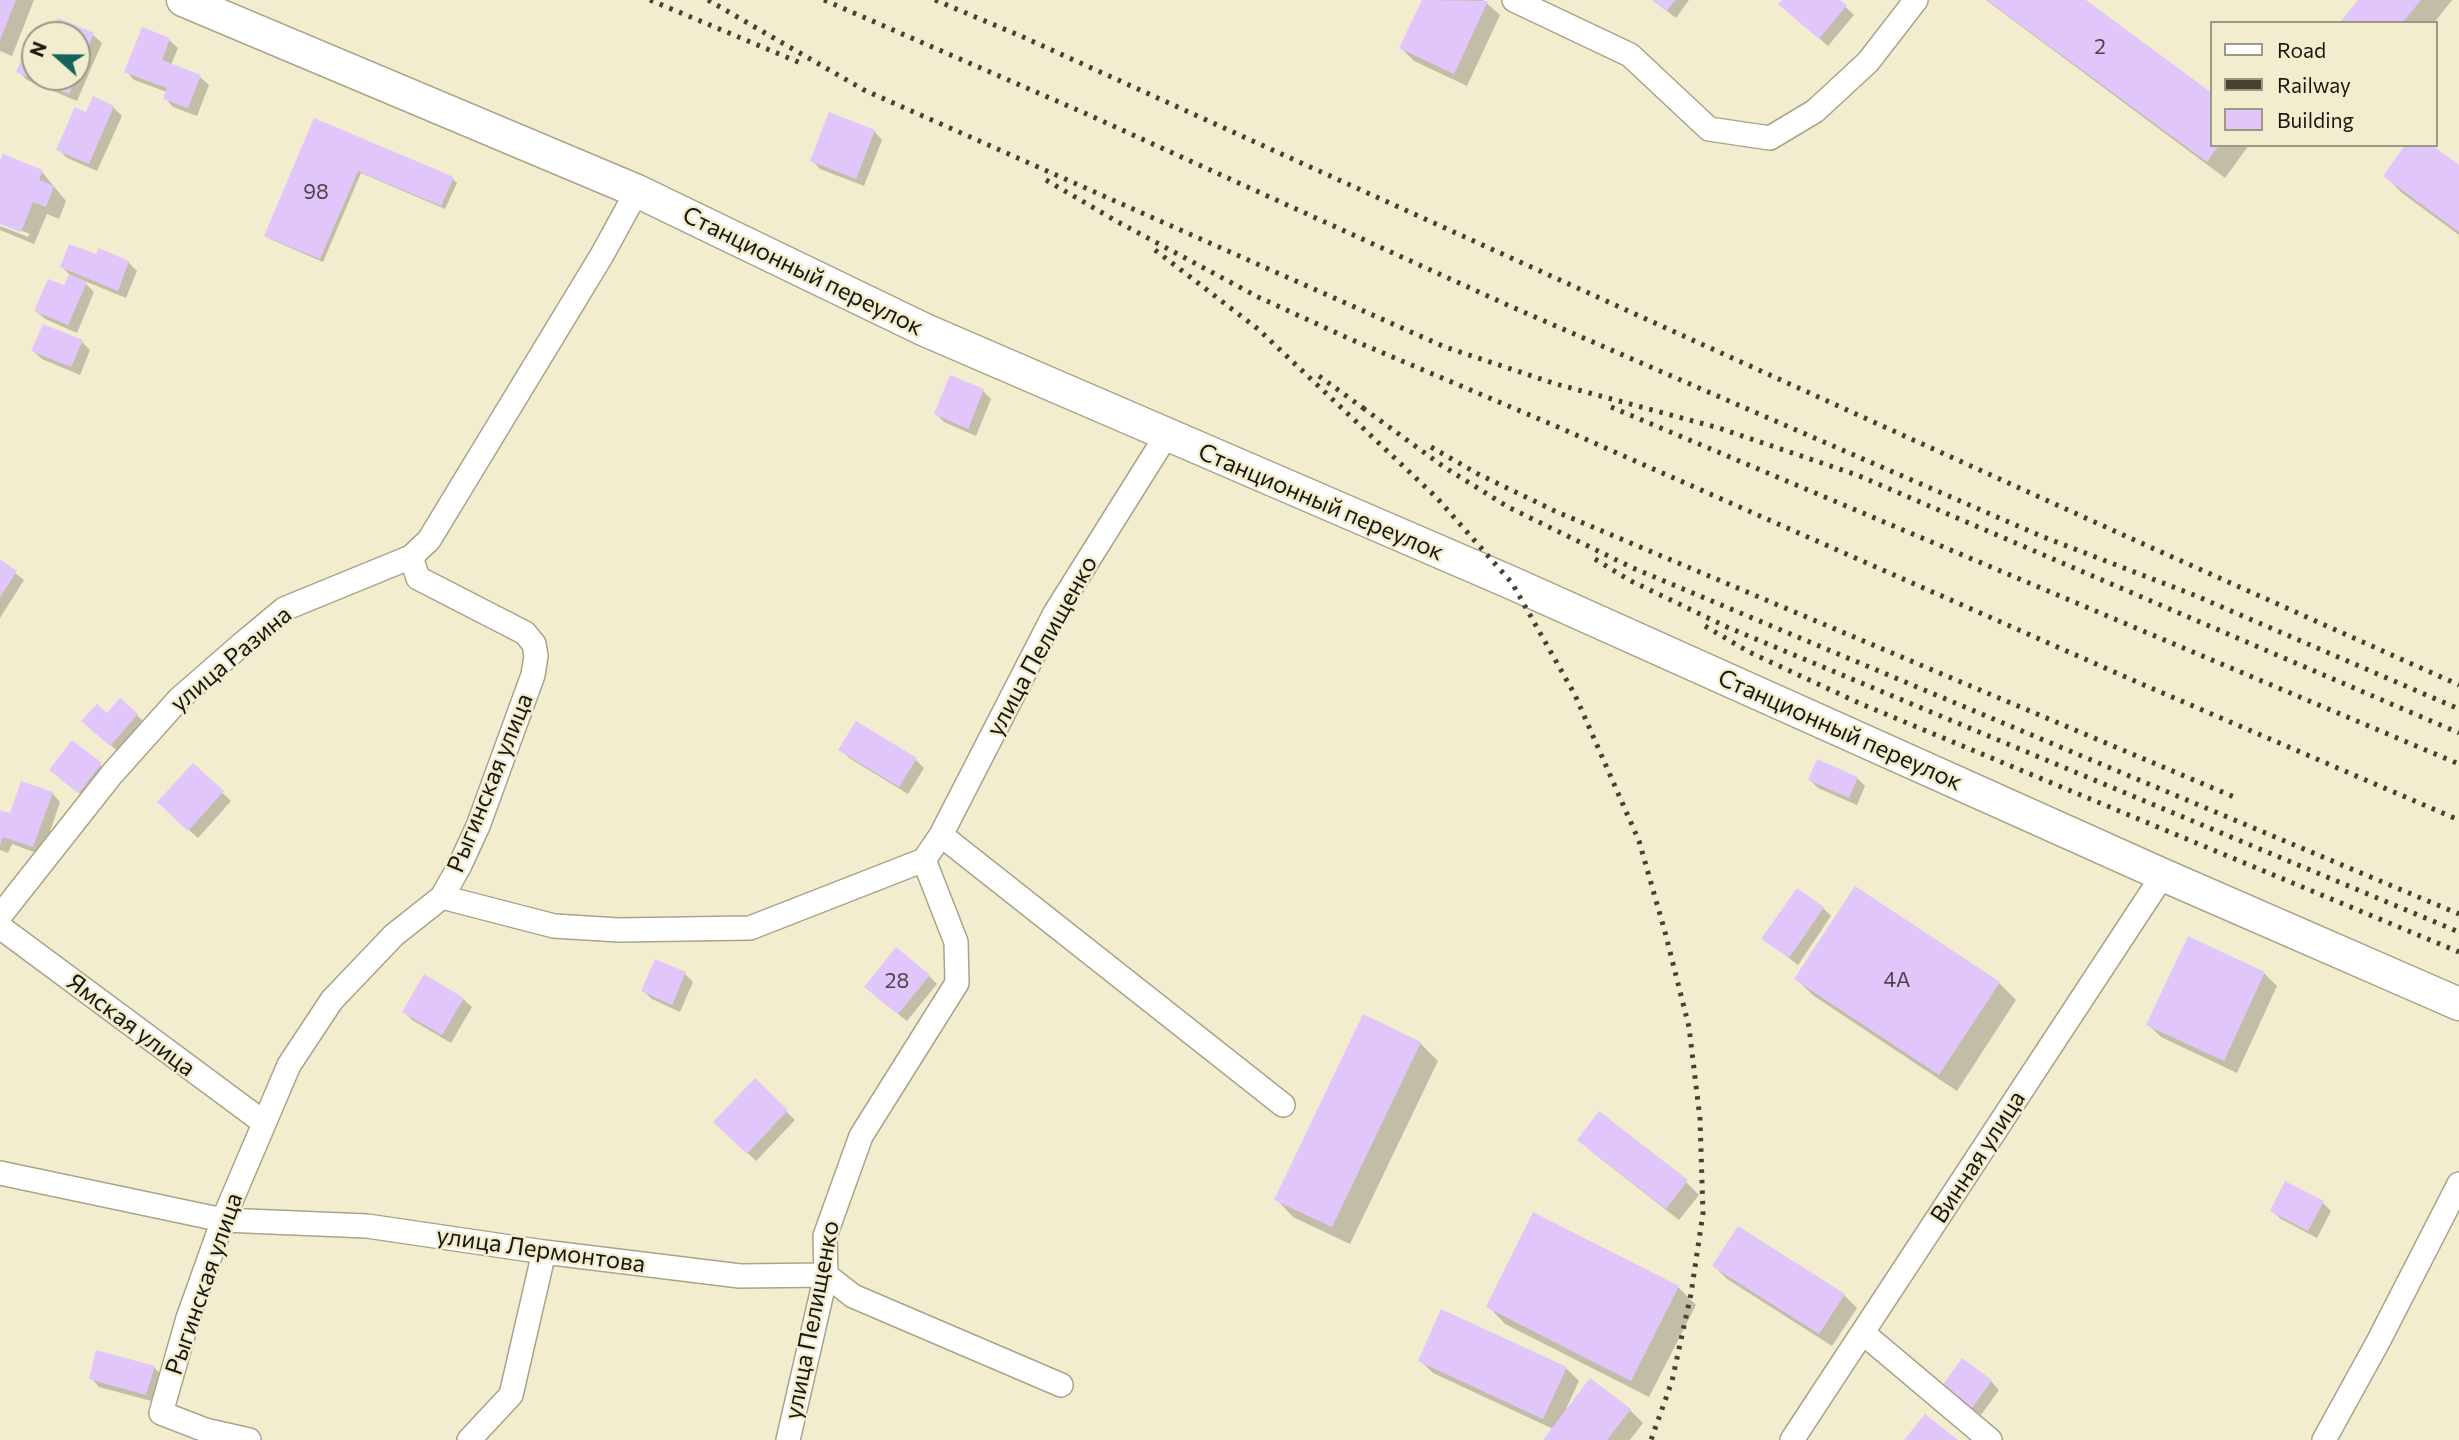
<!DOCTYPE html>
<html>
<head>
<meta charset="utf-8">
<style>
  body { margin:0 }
  #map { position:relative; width:2459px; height:1440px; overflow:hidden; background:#f3edd0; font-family:Commissioner,sans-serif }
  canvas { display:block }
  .legend { position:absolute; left:2210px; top:21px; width:228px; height:126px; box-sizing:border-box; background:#f3edd0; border:2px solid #9c9882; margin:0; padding:9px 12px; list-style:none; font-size:21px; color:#1a180e }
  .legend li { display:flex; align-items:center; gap:14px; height:35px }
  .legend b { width:35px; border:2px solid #9c9882 }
  .north { position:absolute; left:21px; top:21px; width:70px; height:70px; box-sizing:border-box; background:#f3edd0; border:2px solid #9c9882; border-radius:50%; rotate:291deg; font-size:19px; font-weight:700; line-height:28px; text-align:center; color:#1a180e }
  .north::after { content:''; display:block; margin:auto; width:24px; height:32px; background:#14635e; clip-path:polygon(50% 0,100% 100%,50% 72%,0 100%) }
</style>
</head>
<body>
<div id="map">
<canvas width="2459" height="1440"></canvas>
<ul class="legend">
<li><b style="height:9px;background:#fff"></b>Road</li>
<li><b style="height:9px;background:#454234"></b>Railway</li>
<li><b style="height:19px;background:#e1c6fc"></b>Building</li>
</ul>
<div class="north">N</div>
</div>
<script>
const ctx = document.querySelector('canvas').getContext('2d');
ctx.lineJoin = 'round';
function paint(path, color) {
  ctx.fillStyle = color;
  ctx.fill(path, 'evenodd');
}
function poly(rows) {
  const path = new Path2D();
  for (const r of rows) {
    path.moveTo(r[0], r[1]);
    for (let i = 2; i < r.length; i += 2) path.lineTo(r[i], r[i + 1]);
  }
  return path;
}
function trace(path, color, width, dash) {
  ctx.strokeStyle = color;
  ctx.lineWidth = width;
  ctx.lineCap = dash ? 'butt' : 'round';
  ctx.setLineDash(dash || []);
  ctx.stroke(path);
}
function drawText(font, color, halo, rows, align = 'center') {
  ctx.font = font + ' Commissioner,sans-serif';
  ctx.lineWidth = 5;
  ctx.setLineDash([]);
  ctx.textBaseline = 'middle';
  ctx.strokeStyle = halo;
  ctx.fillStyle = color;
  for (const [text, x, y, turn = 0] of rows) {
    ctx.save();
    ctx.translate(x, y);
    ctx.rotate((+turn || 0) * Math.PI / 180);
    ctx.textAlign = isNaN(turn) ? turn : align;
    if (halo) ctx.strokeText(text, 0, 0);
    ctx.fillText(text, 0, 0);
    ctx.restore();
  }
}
paint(poly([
  [0,0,34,0,12,56,0,51],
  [1424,0,1483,0,1500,15,1467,86,1414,61,1401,48],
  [1652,0,1689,0,1676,18],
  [1784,0,1838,0,1854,15,1828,46,1789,12],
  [1986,0,2083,0,2212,96,2212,145,2249,145,2225,178],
  [2360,0,2452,0,2434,23,2341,23],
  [58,20,93,35,102,43,77,101,27,80,18,71,35,60,35,77,77,77,77,35,52,35],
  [169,40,178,48,171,65,200,77,209,85,197,116,173,107,165,98,167,92,134,80,126,71],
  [94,99,113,107,122,116,97,171,67,158,58,149,87,114],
  [315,120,453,179,457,183,445,209,361,173,323,262,270,239,266,235],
  [874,131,882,140,864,186,820,169,812,160],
  [0,165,42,172,66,201,59,219,47,214,34,244,0,230,0,226,28,237,30,234,0,222],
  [2459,167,2459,235,2402,193,2385,176],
  [97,257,128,262,137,271,126,298,82,280,94,292,77,333,45,319,36,311,65,288,70,275,62,267],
  [82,342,90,350,80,375,42,359,33,351],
  [983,391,991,399,976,436,944,422,936,414],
  [0,561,24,580,0,618],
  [137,715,145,723,120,753,92,729,108,716],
  [841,750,915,759,924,768,908,794,849,758],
  [100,765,109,773,88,800,59,778],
  [193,765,231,801,198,838,168,811],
  [1857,778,1865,786,1857,805,1818,788,1810,780],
  [52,793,60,802,42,855,12,844,8,853,0,850,0,812,11,816],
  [1823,908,1831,916,1798,965,1764,939],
  [2189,938,2264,973,2277,986,2237,1073,2161,1037,2148,1024],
  [685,974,693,982,680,1012,652,999,643,991],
  [929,976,937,984,907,1021,874,995],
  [1796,979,1999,983,2016,1000,1957,1091,1814,996],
  [463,999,472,1007,451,1043,412,1020,404,1012],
  [1364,1016,1420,1043,1438,1061,1350,1244,1293,1217,1276,1199],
  [755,1081,795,1120,756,1161,715,1122],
  [1579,1139,1686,1182,1699,1195,1679,1220,1592,1152],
  [2323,1203,2331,1211,2317,1238,2281,1219,2272,1211],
  [1714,1266,1844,1295,1857,1308,1832,1346,1727,1279],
  [1678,1287,1696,1305,1649,1397,1505,1324,1488,1306],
  [1420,1360,1566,1368,1579,1381,1566,1409,1630,1410,1643,1423,1630,1440,1545,1440,1553,1429,1433,1373],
  [154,1367,162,1376,155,1402,99,1387,91,1378],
  [1991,1381,1999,1390,1981,1415,1953,1394]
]), '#0003');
paint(poly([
  [0,0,16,0,0,40],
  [1422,0,1488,1,1454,74,1399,48],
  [1652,0,1675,0,1667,11],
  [1782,0,1840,0,1847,5,1819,39,1778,4],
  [1987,0,2086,0,2212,93,2212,145,2219,145,2207,162],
  [2358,0,2421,0,2402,23,2339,23],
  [58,18,94,33,77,74,77,35,50,35],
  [142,27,170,38,162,60,201,75,188,108,163,99,167,88,124,72],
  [24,53,35,58,35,77,76,77,69,94,16,72],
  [93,96,114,106,89,164,56,150,75,107,86,112],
  [829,112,875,130,856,179,810,161],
  [314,118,454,177,441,206,358,171,320,259,264,236],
  [2405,145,2432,145,2459,165,2459,232,2383,176],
  [3,154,43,170,39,180,54,186,46,207,33,202,21,232,0,224,0,161],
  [69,244,96,254,99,248,129,261,118,291,60,267],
  [69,274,87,282,68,325,34,311,48,279,64,285],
  [43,324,83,340,71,367,31,351],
  [950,375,984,389,968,429,934,414],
  [0,559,17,571,0,597],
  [120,698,138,714,110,746,81,721,97,704,107,713],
  [856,721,917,758,899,787,838,750],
  [72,740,102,763,79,793,49,770],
  [1817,759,1858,777,1849,798,1808,780],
  [193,763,224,791,188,831,157,802],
  [21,781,53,792,33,847,3,837,0,845,0,810,10,813],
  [1855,886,2000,982,1939,1075,1794,979],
  [1797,888,1824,907,1789,958,1761,939],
  [2188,936,2265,972,2224,1061,2146,1025],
  [896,947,930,975,898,1014,864,987],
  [655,959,686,972,672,1005,641,991],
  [424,974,464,998,442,1035,402,1012],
  [1363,1014,1421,1042,1332,1227,1274,1200],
  [755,1078,788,1110,747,1154,713,1122],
  [1599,1111,1688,1180,1666,1209,1577,1140],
  [2285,1181,2324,1201,2308,1231,2270,1211],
  [1533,1212,1679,1286,1631,1381,1486,1307],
  [1738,1226,1845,1294,1819,1334,1712,1266],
  [1441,1309,1567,1367,1543,1419,1418,1361],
  [96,1350,155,1366,146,1395,89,1379],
  [1962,1358,1992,1380,1972,1408,1942,1386],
  [1590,1378,1631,1409,1607,1440,1543,1440],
  [1925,1414,1958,1440,1904,1440]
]), '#e1c6fc');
const street = poly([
  [1514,0,1630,55,1709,129,1770,138,1815,111,1868,62,1916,0],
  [941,835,1283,1105],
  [442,897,554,926,619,930,750,928,924,860],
  [0,916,112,774,179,699,242,644,284,609,411,557,429,540,602,255,637,191],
  [0,927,263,1122],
  [0,1173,223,1220,367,1226,544,1252,740,1276,826,1275,853,1296,1061,1385],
  [1863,1333,1990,1440],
  [249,1440,205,1430,161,1413,188,1318,223,1220,289,1065,332,1000,394,935,442,897,460,865,478,826,533,675,536,656,534,644,525,633,418,578,411,557],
  [469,1440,511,1395,544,1252],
  [788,1440,826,1275,825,1236,861,1136,957,983,956,942,924,860,941,835,1055,613,1166,436],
  [1792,1440,2163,875],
  [2324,1440,2378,1342,2459,1184]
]);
const secondary = poly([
  [183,0,637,191,925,330,1512,583,2163,875,2459,1004]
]);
trace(street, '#aaa389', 26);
trace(secondary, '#aaa389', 35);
trace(street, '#fff', 23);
trace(secondary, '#fff', 32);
trace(poly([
  [650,0,803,64],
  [708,0,864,90,1445,347,1556,384,1719,428,1857,475,2459,733],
  [824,0,1089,115,1512,307,2041,536,2194,595,2459,709],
  [935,0,1023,37,2141,543,2459,685],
  [1046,180,1118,222,1258,297,1350,339,1558,427,2137,682,2459,820],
  [1155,250,1258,329,1437,498,1512,583,1575,695,1639,841,1665,932,1689,1027,1700,1119,1703,1213,1691,1294,1672,1381,1651,1440],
  [1319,376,1370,413],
  [1611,407,2459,764],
  [1363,408,1444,467,1508,507,1633,568,2459,914],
  [1431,447,1478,474,1557,512,2239,799],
  [1595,559,1629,580,1727,627,2459,932],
  [1705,626,1749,652,1859,703,2459,952]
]), '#454234', 5, [3.5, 7]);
drawText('21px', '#4c444a', null, [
  ["2",2100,47],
  ["98",316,192],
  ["4А",1897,980],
  ["28",897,981]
]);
drawText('24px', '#1a180e', '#f3edd0', [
  ["Станционный переулок",803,271,26],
  ["Станционный переулок",1321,502,23],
  ["улица Пелищенко",1042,646,-61],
  ["улица Разина",231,659,-40],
  ["Станционный переулок",1840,730,24],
  ["Рыгинская улица",490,783,-68],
  ["Ямская улица",131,1025,37],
  ["Винная улица",1978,1157,-57],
  ["улица Лермонтова",541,1250,8],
  ["Рыгинская улица",204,1284,-71],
  ["улица Пелищенко",812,1320,-79]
]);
</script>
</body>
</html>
